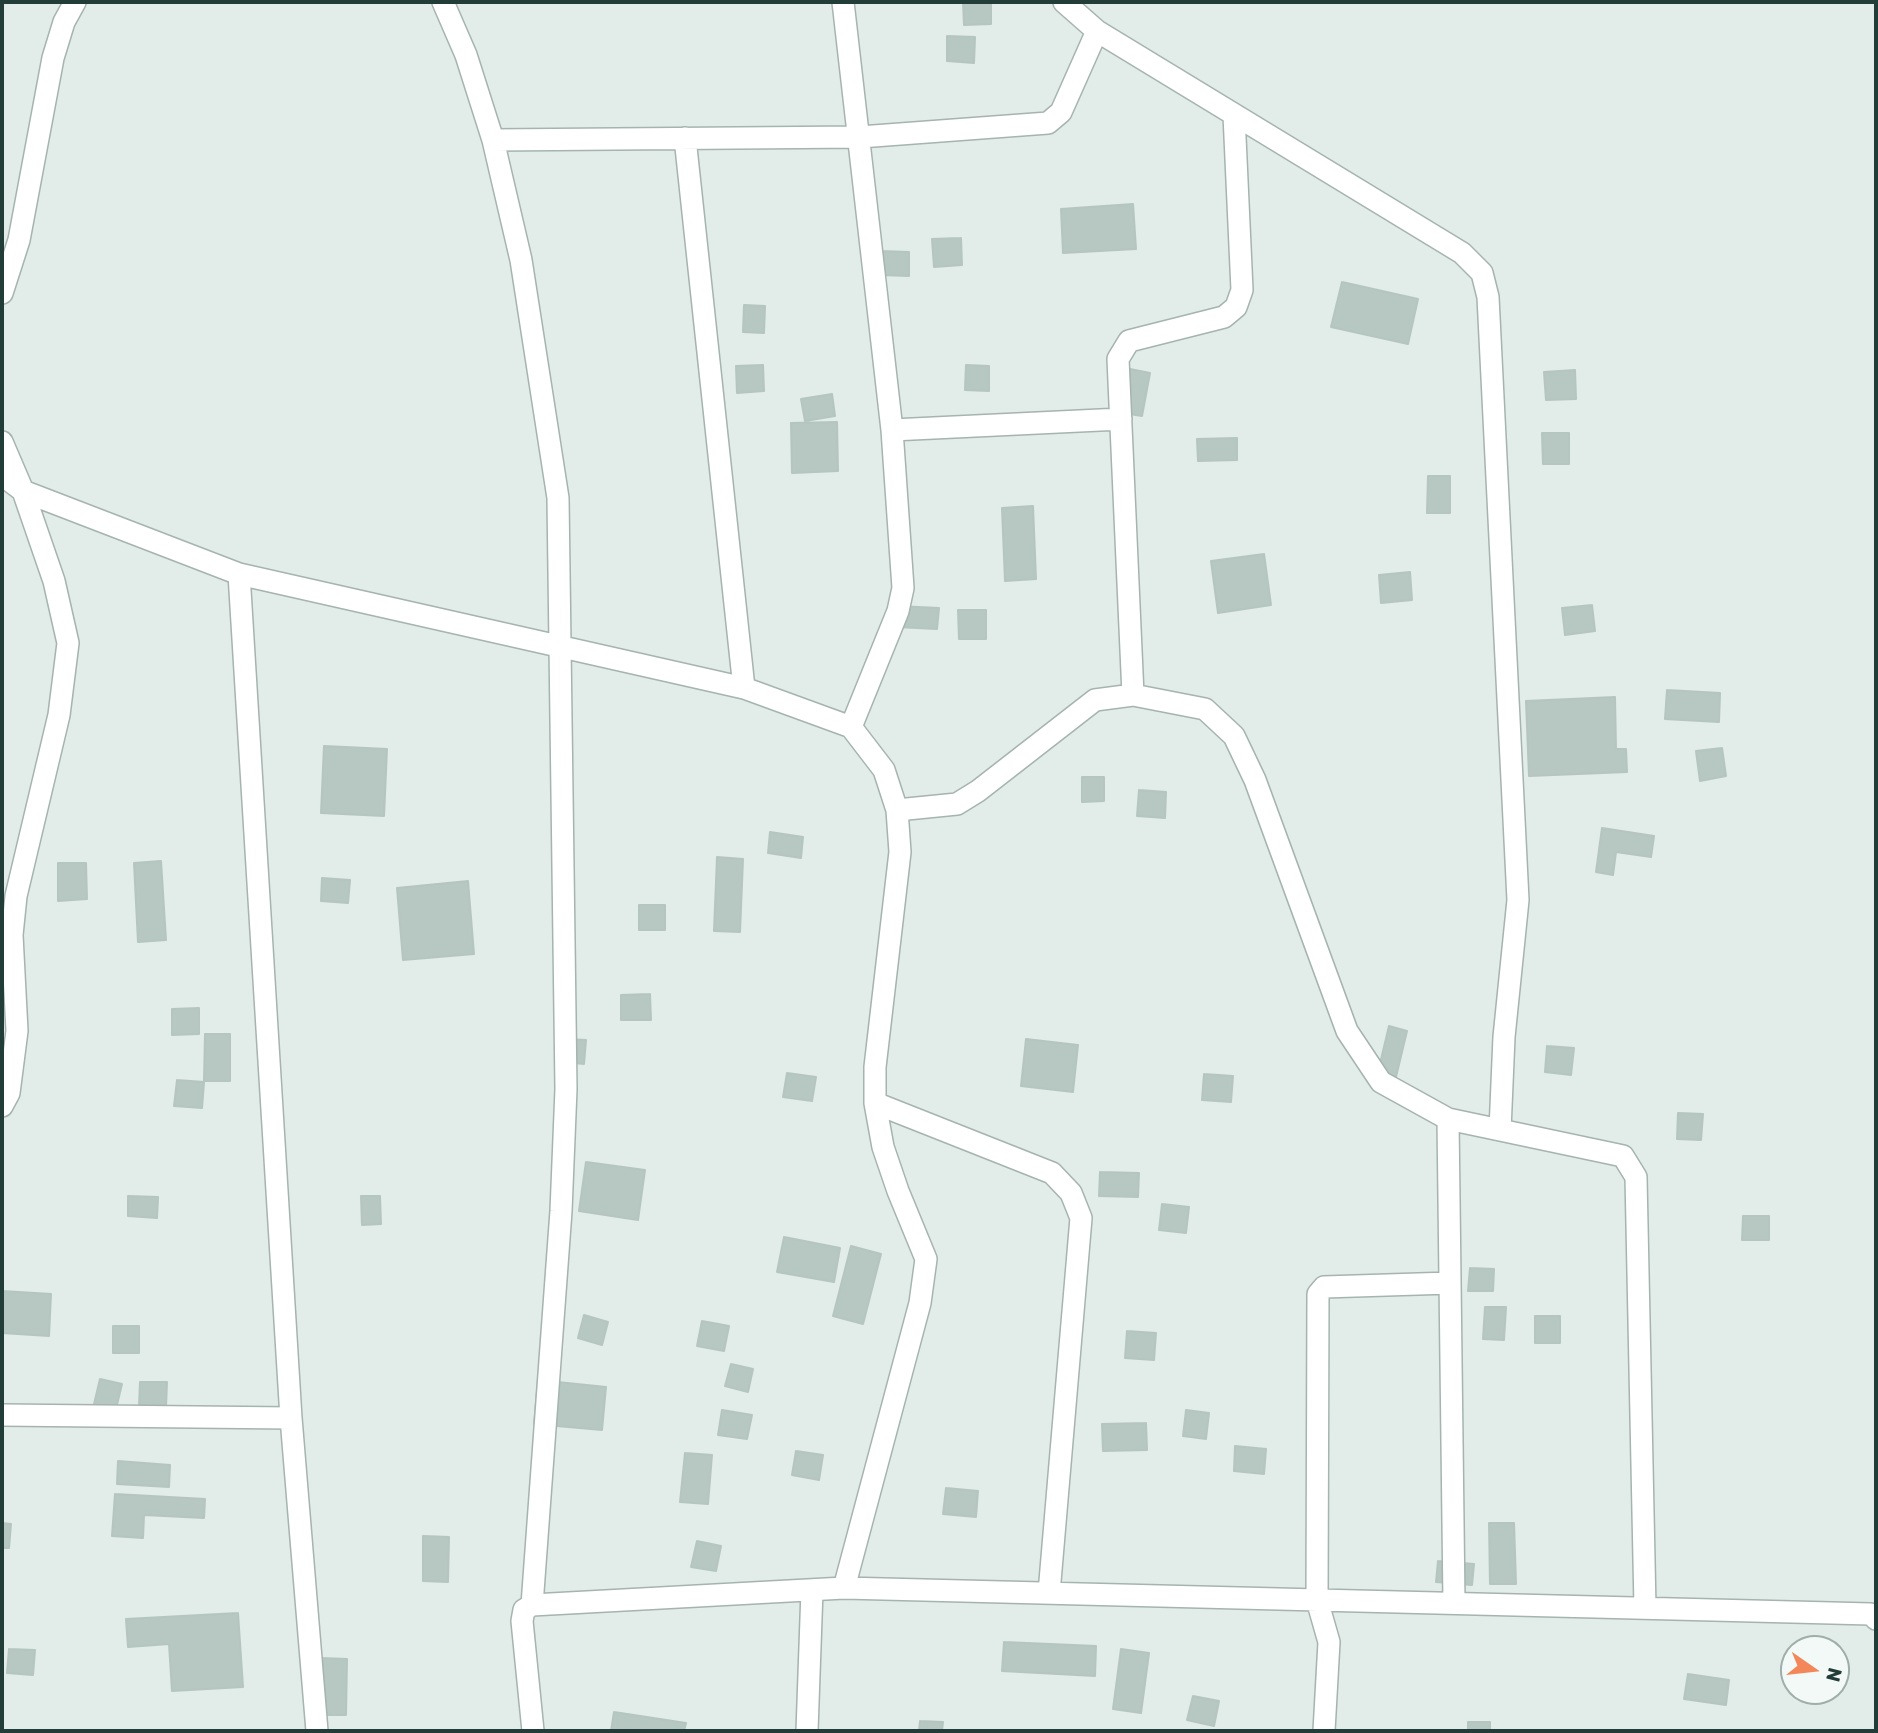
<!DOCTYPE html>
<html>
<head>
<meta charset="utf-8">
<style>
  body { margin:0 }
  #map { position:relative; width:1878px; height:1733px; overflow:hidden; background:#e2ece8; font-family:Rubik,sans-serif }
  canvas { display:block }
  .frame { position:absolute; inset:0; border:4px solid #223d37; pointer-events:none }
  .north { position:absolute; left:1780px; top:1635px; width:70px; height:70px; box-sizing:border-box; background:#f2f9f6; border:2px solid #9faeaa; border-radius:50%; rotate:104deg; font-size:19px; font-weight:700; line-height:28px; text-align:center; color:#223d37 }
  .north::after { content:''; display:block; margin:auto; width:24px; height:32px; background:#f38759; clip-path:polygon(50% 0,100% 100%,50% 72%,0 100%) }
</style>
</head>
<body>
<div id="map">
<canvas width="1878" height="1733"></canvas>
<div class="frame"></div>
<div class="north">N</div>
</div>
<script>
const ctx = document.querySelector('canvas').getContext('2d');
ctx.lineJoin = 'round';
function paint(path, color) {
  ctx.fillStyle = color;
  ctx.fill(path, 'evenodd');
}
function poly(rows) {
  const path = new Path2D();
  for (const r of rows) {
    path.moveTo(r[0], r[1]);
    for (let i = 2; i < r.length; i += 2) path.lineTo(r[i], r[i + 1]);
  }
  return path;
}
function trace(path, color, width, dash) {
  ctx.strokeStyle = color;
  ctx.lineWidth = width;
  ctx.lineCap = dash ? 'butt' : 'round';
  ctx.setLineDash(dash || []);
  ctx.stroke(path);
}
const building = poly([
  [963,2,991,2,991,24,964,25,963,2],
  [947,36,975,37,974,63,947,61,947,36],
  [1133,204,1136,249,1063,253,1061,209,1133,204],
  [961,238,962,265,934,267,932,239,961,238],
  [881,251,909,252,909,276,880,275,881,251],
  [1342,282,1418,299,1408,344,1331,327,1342,282],
  [744,305,765,306,764,333,743,332,744,305],
  [763,365,764,391,737,393,736,366,763,365],
  [966,365,989,366,989,391,965,390,966,365],
  [1125,368,1150,373,1142,416,1117,412,1125,368],
  [1575,370,1576,399,1546,400,1544,372,1575,370],
  [832,394,835,416,805,421,801,399,832,394],
  [837,422,838,471,792,473,791,423,837,422],
  [1542,433,1569,433,1569,464,1543,464,1542,433],
  [1237,438,1237,460,1198,461,1197,439,1237,438],
  [1428,476,1450,476,1450,513,1427,513,1428,476],
  [1033,506,1036,579,1005,581,1002,508,1033,506],
  [1264,554,1271,605,1218,613,1211,561,1264,554],
  [1410,572,1412,600,1381,603,1379,575,1410,572],
  [1592,605,1595,631,1565,635,1562,608,1592,605],
  [896,606,939,608,937,629,896,627,896,606],
  [958,610,986,610,986,639,959,639,958,610],
  [1667,690,1720,693,1719,722,1665,719,1667,690],
  [1615,697,1616,749,1626,749,1627,772,1529,776,1526,701,1615,697],
  [324,746,387,749,384,816,321,813,324,746],
  [1722,748,1726,776,1700,781,1696,751,1722,748],
  [1082,777,1104,777,1104,801,1082,802,1082,777],
  [1139,790,1166,792,1165,818,1137,816,1139,790],
  [1602,828,1654,836,1651,857,1616,852,1613,875,1596,872,1602,828],
  [770,832,803,837,801,858,768,853,770,832],
  [717,857,743,859,740,932,714,931,717,857],
  [161,861,166,940,138,942,134,863,161,861],
  [58,863,86,863,87,899,58,901,58,863],
  [322,878,350,880,348,903,321,901,322,878],
  [468,881,474,954,403,960,397,888,468,881],
  [639,905,665,905,665,930,639,930,639,905],
  [650,994,651,1020,621,1020,621,995,650,994],
  [199,1008,199,1034,172,1035,172,1009,199,1008],
  [1389,1026,1407,1031,1396,1077,1378,1072,1389,1026],
  [205,1034,230,1034,230,1081,204,1081,205,1034],
  [566,1039,586,1040,584,1064,564,1062,566,1039],
  [1026,1039,1078,1045,1073,1092,1021,1086,1026,1039],
  [1547,1046,1574,1048,1571,1075,1545,1072,1547,1046],
  [787,1073,816,1077,812,1101,783,1097,787,1073],
  [1204,1074,1233,1076,1231,1102,1202,1100,1204,1074],
  [177,1080,204,1082,202,1108,174,1106,177,1080],
  [1678,1113,1703,1114,1701,1140,1677,1139,1678,1113],
  [586,1162,645,1170,638,1220,579,1211,586,1162],
  [1100,1172,1139,1173,1138,1197,1099,1196,1100,1172],
  [128,1196,158,1197,157,1218,128,1216,128,1196],
  [361,1196,380,1196,381,1224,362,1225,361,1196],
  [1162,1204,1189,1207,1186,1233,1159,1230,1162,1204],
  [1743,1216,1769,1216,1769,1240,1742,1240,1743,1216],
  [784,1237,840,1248,834,1282,777,1272,784,1237],
  [851,1246,881,1254,863,1324,833,1316,851,1246],
  [1470,1268,1494,1269,1493,1291,1468,1291,1470,1268],
  [2,1291,51,1294,49,1336,2,1333,2,1291],
  [1485,1307,1506,1307,1504,1340,1483,1339,1485,1307],
  [584,1315,608,1322,602,1345,578,1338,584,1315],
  [1535,1316,1560,1316,1560,1343,1535,1343,1535,1316],
  [702,1321,729,1326,724,1351,697,1346,702,1321],
  [113,1326,139,1326,139,1353,113,1353,113,1326],
  [1127,1331,1156,1333,1154,1360,1125,1358,1127,1331],
  [731,1364,753,1369,748,1392,725,1386,731,1364],
  [100,1379,122,1384,116,1409,94,1404,100,1379],
  [538,1380,606,1387,602,1430,534,1424,538,1380],
  [140,1382,167,1382,166,1407,139,1406,140,1382],
  [722,1410,752,1415,747,1439,718,1435,722,1410],
  [1186,1410,1209,1413,1206,1439,1183,1436,1186,1410],
  [1146,1423,1147,1450,1103,1451,1102,1424,1146,1423],
  [1235,1446,1266,1449,1264,1474,1234,1471,1235,1446],
  [796,1451,823,1455,819,1480,792,1475,796,1451],
  [685,1453,712,1455,708,1504,680,1502,685,1453],
  [118,1461,170,1465,169,1487,117,1484,118,1461],
  [946,1488,978,1491,976,1517,943,1514,946,1488],
  [115,1494,205,1499,204,1518,144,1515,143,1538,112,1536,115,1494],
  [2,1523,11,1524,9,1548,2,1548,2,1523],
  [1489,1523,1514,1523,1516,1584,1490,1584,1489,1523],
  [423,1536,449,1537,448,1582,423,1581,423,1536],
  [697,1541,721,1546,716,1571,691,1567,697,1541],
  [1438,1561,1474,1564,1472,1585,1436,1582,1438,1561],
  [238,1613,243,1687,172,1691,169,1644,128,1647,126,1619,238,1613],
  [1004,1642,1096,1646,1095,1676,1002,1671,1004,1642],
  [9,1649,35,1650,33,1675,7,1673,9,1649],
  [1121,1649,1149,1653,1141,1713,1113,1709,1121,1649],
  [321,1658,347,1659,346,1715,321,1715,321,1658],
  [1688,1674,1729,1680,1726,1705,1684,1699,1688,1674],
  [1193,1696,1219,1701,1214,1726,1187,1720,1193,1696],
  [614,1712,686,1723,684,1731,611,1731,614,1712],
  [920,1721,943,1722,942,1731,919,1731,920,1721],
  [1468,1722,1490,1722,1490,1731,1468,1731,1468,1722]
]);
paint(building, '#b7c7c1');
trace(building, '#b4c6bf', 2);
const minor = poly([
  [443,2,466,55,493,140,521,260,558,498,566,1089,561,1211,532,1605],
  [843,2,892,430,903,588,898,611,851,727],
  [1064,2,1097,31,1462,253,1482,273,1488,297,1518,900,1504,1037,1500,1130],
  [685,138,744,688],
  [493,140,860,137,1048,123,1061,112,1097,31],
  [2,293,19,240,53,58,64,22,75,2],
  [892,430,1121,419],
  [2,442,23,491,54,581,68,643,59,715,16,896,12,935,17,1031,9,1093,2,1106],
  [2,475,23,491,239,574,744,688,851,727,884,770,897,810,900,852,875,1067,875,1103,883,1147,898,1191,926,1259,920,1303,844,1588],
  [239,574,291,1418,317,1731],
  [1133,695,1118,359,1129,341,1224,317,1236,307,1242,290,1234,115],
  [897,810,957,804,978,791,1095,700,1133,695,1205,709,1234,736,1255,780,1347,1031,1381,1082,1448,1119,1623,1156,1636,1177,1645,1608],
  [875,1103,1052,1173,1071,1193,1081,1218,1049,1593],
  [1448,1119,1454,1603],
  [2,1415,291,1418],
  [533,1731,522,1621,524,1610,532,1605,844,1588,1871,1614,1876,1619],
  [807,1731,812,1590],
  [1324,1731,1329,1642,1317,1600,1318,1294,1324,1287,1450,1283]
]);
trace(minor, '#a5b4af', 24);
trace(minor, '#fff', 21);
</script>
</body>
</html>
